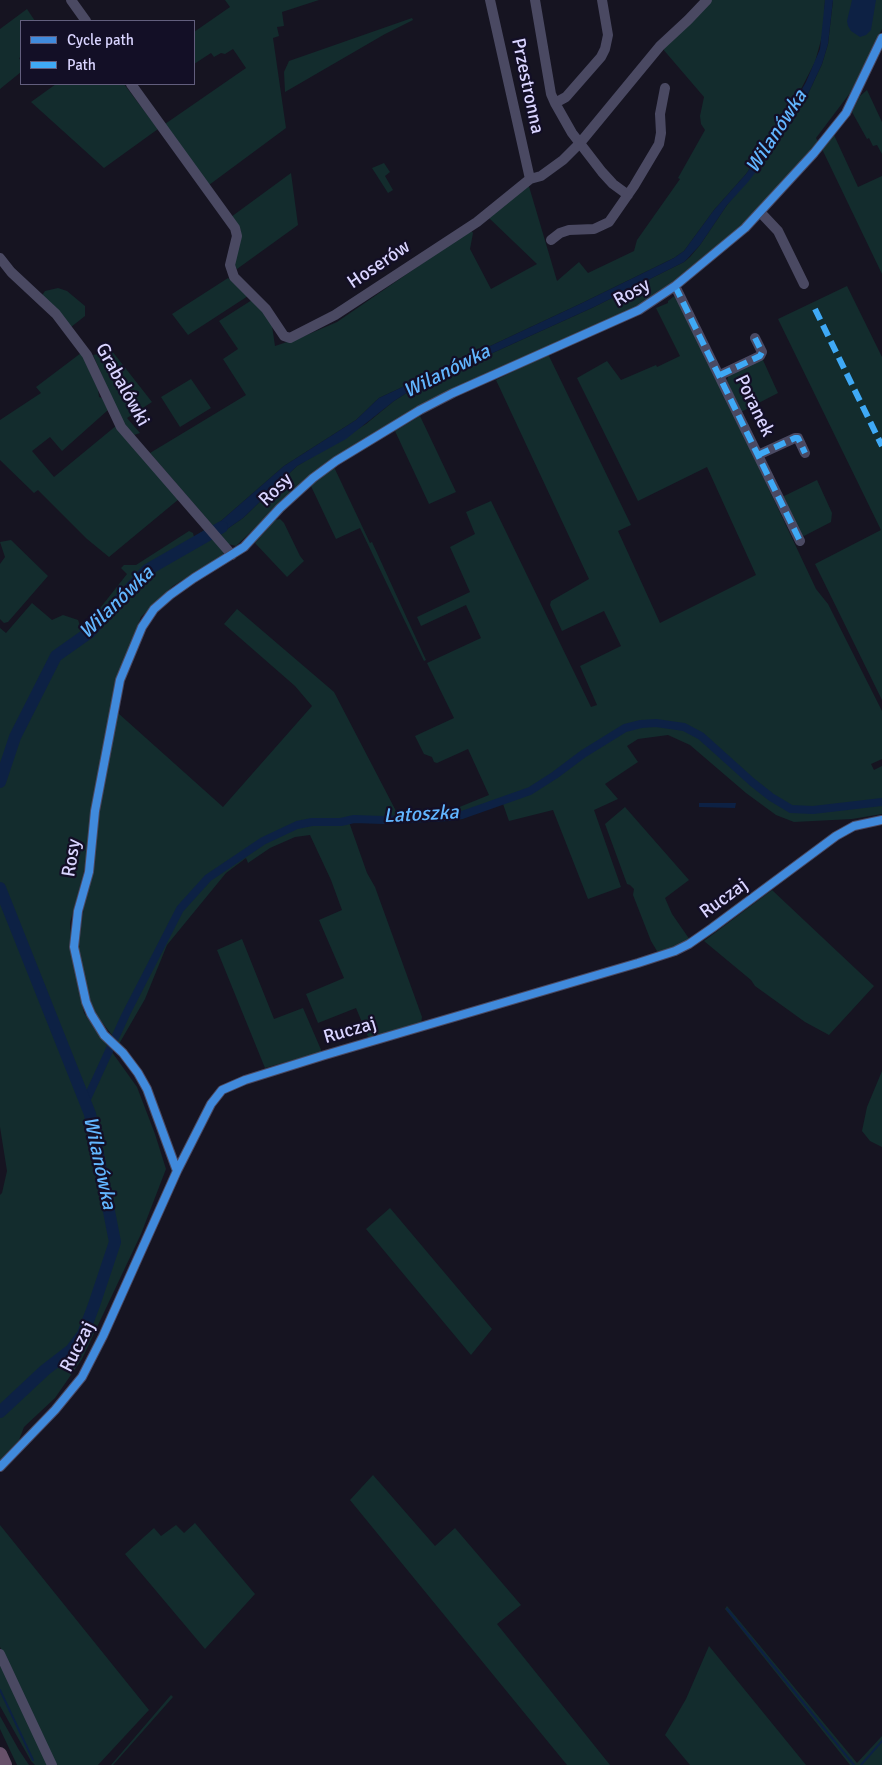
<!DOCTYPE html>
<html>
<head>
<meta charset="utf-8">
<style>
  body { margin:0 }
  #map { position:relative; width:882px; height:1765px; overflow:hidden; background:#161421; font-family:Signika,sans-serif }
  canvas { display:block }
  .legend { position:absolute; left:20px; top:20px; width:175px; height:65px; box-sizing:border-box; background:#130f26; border:1px solid #625e7d; margin:0; padding:6px 9px; list-style:none; font-size:15px; color:#d9d4ff }
  .legend li { display:flex; align-items:center; gap:10px; height:25px }
  .legend b { width:25px; border:1px solid #625e7d }
</style>
</head>
<body>
<div id="map">
<canvas width="882" height="1765"></canvas>
<ul class="legend">
<li><b style="height:6px;background:#408adc"></b>Cycle path</li>
<li><b style="height:6px;background:#3fa9f5"></b>Path</li>
</ul>
</div>
<script>
const ctx = document.querySelector('canvas').getContext('2d');
ctx.lineJoin = 'round';
function paint(path, color) {
  ctx.fillStyle = color;
  ctx.fill(path, 'evenodd');
}
function poly(rows) {
  const path = new Path2D();
  for (const r of rows) {
    path.moveTo(r[0], r[1]);
    for (let i = 2; i < r.length; i += 2) path.lineTo(r[i], r[i + 1]);
  }
  return path;
}
function trace(path, color, width, dash) {
  ctx.strokeStyle = color;
  ctx.lineWidth = width;
  ctx.lineCap = dash ? 'butt' : 'round';
  ctx.setLineDash(dash || []);
  ctx.stroke(path);
}
function drawText(font, color, halo, rows, align = 'center') {
  ctx.font = font + ' Signika,sans-serif';
  ctx.lineWidth = 4.5;
  ctx.setLineDash([]);
  ctx.textBaseline = 'middle';
  ctx.strokeStyle = halo;
  ctx.fillStyle = color;
  for (const [text, x, y, turn = 0] of rows) {
    ctx.save();
    ctx.translate(x, y);
    ctx.rotate((+turn || 0) * Math.PI / 180);
    ctx.textAlign = isNaN(turn) ? turn : align;
    if (halo) ctx.strokeText(text, 0, 0);
    ctx.fillText(text, 0, 0);
    ctx.restore();
  }
}
paint(poly([
  [225,0,319,0,282,12,284,26,277,27,279,36,273,38,286,128,209,185,165,124,246,68,233,49,225,54,221,53,214,57,211,53,194,64,194,32,230,7],
  [711,0,825,0,823,33,815,62,788,114,746,174,714,210,684,251,674,258,580,304,379,398,356,420,284,466,214,527,150,453,246,395,223,359,238,349,219,321,252,300,271,319,275,346,302,337,337,322,471,230,473,233,470,249,491,289,537,264,489,218,528,183,557,281,579,262,588,273,634,251,637,240,680,179,678,178,705,130,701,124,700,116,704,97,662,48],
  [833,0,882,0,882,29,850,93,816,138,818,142,746,223,677,279,635,308,440,395,285,499,236,546,228,544,220,534,243,518,297,466,366,424,394,401,411,390,594,307,684,262,690,257,700,245,727,205,775,147,807,96,822,64,828,44],
  [27,9,35,21,21,21,21,57,19,58,21,61,21,72,0,89,0,29],
  [412,18,413,20,385,34,285,92,284,72,289,61],
  [56,84,124,84,158,129,104,168,31,102],
  [867,90,882,122,882,154,877,145,873,146,869,138,867,139,852,112,860,96],
  [834,135,858,187,882,176,882,274,822,149],
  [384,163,390,172,385,176,393,190,388,193,372,168],
  [291,173,298,225,237,269,234,264,241,231,231,217],
  [228,278,248,296,188,335,172,314],
  [847,286,882,357,882,700,815,564,881,530,778,319],
  [58,288,67,291,85,306,85,316,71,327,41,297,45,291],
  [677,294,816,589,828,604,882,711,882,759,871,764,874,770,882,766,882,814,852,819,794,822,776,815,746,793,690,745,668,735,638,739,627,746,638,762,605,784,618,799,594,810,621,887,588,899,553,810,509,821,503,804,480,810,456,818,349,822,367,873,375,887,422,1017,421,1024,369,1039,356,1008,318,1023,306,994,344,978,319,920,342,910,331,880,310,835,295,837,270,848,248,863,246,858,226,873,167,945,145,999,119,1044,97,1016,89,997,78,946,98,813,118,713,223,807,312,706,295,686,224,624,237,609,334,692,396,811,457,808,489,795,468,749,437,763,434,762,432,757,424,754,415,736,454,718,427,663,481,638,466,605,421,626,417,617,470,592,450,547,475,534,466,512,491,501,591,707,597,705,580,666,621,646,604,611,562,631,550,605,551,601,589,579,496,380,548,354,631,525,618,531,660,623,756,575,707,467,638,501,577,378,607,361,621,380,656,365,657,367,680,356,656,308,668,303,668,301],
  [112,351,152,402,127,418,140,433,134,435,122,421,93,355],
  [81,353,98,389,99,397,102,398,108,410,62,451,50,437,32,451,54,477,117,425,179,499,109,557,87,539,38,490,34,493,0,460,0,420,41,393,36,387],
  [762,358,778,393,741,412,727,381,728,377,732,371],
  [191,379,211,408,180,427,161,397],
  [420,416,456,492,429,504,395,431],
  [333,465,370,543,372,542,426,660,424,661,360,528,336,539,310,484],
  [817,480,832,513,831,522,804,536,800,535,782,497],
  [280,519,284,523,300,556,304,561,287,577,255,543,275,520],
  [206,529,224,551,223,555,173,586,141,617,116,681,84,871,70,923,72,952,84,1013,137,1087,155,1134,166,1169,141,1234,82,1359,55,1398,24,1427,19,1440,0,1460,0,1195,2,1193,7,1171,0,1127,0,628,6,633,32,603,52,620,63,615,78,620,82,631,127,574,121,568,124,565,136,565,189,531,193,533,194,537],
  [11,540,48,576,8,622,4,623,0,619,0,564,5,557,0,542],
  [625,807,689,880,665,898,672,914,690,940,666,952,657,951,651,941,633,895,634,889,630,885,627,884,605,824],
  [772,890,874,986,829,1035,805,1022,755,986,751,980,704,941],
  [242,939,274,1019,303,1008,322,1052,265,1068,217,950],
  [882,1071,882,1147,870,1141,862,1131,867,1107],
  [390,1208,492,1329,471,1355,366,1229],
  [373,1475,435,1546,455,1528,521,1605,497,1624,610,1765,567,1765,350,1500],
  [195,1523,255,1594,205,1649,125,1554,154,1528,161,1536,176,1525,184,1533],
  [0,1525,149,1710,98,1765,55,1765,0,1647],
  [727,1606,857,1763,882,1736,882,1765,850,1765,725,1609],
  [709,1646,806,1765,690,1765,665,1735,686,1699],
  [0,1661,49,1765,35,1765,31,1761,0,1706],
  [171,1695,173,1697,113,1765,111,1765],
  [0,1716,19,1750,29,1765,17,1765,0,1729]
]), '#132c2d');
paint(poly([
  [825,0,833,0,828,44,822,64,807,96,775,147,748,182,727,205,700,245,689,257,684,262,594,307,411,390,394,401,346,439,297,466,243,518,220,534,214,527,284,466,356,420,379,398,580,304,674,258,684,251,714,210,746,174,788,114,806,82,820,49],
  [852,0,876,0,871,30,866,35,860,37,851,31,848,26,847,21],
  [699,803,736,803,735,808,699,807]
]), '#0d2144');
trace(poly([
  [727,1609,854,1765],
  [0,1690,33,1760],
  [861,1765,882,1741]
]), '#0d2144', 2);
trace(poly([
  [86,1101,126,1014,180,909,208,878,263,841,297,825,312,822,341,822,354,819,383,820,450,817,462,815,530,791,555,775,583,754,625,728,641,724,656,723,684,727,701,736,752,782,771,797,791,809,813,810,882,802]
]), '#0d2144', 8);
trace(poly([
  [0,782,15,737,56,656,90,632,147,570,222,527],
  [0,888,90,1114,115,1242,94,1305,83,1334,71,1350,45,1370,0,1412]
]), '#0d2144', 12);
trace(poly([
  [71,0,86,21],
  [490,0,530,179],
  [535,0,551,94,555,103,572,133,602,172,613,184,628,195],
  [131,84,235,228,237,236,230,265,234,277,266,309,284,336,290,338,335,315,477,222,530,179,541,176,563,160,580,143,660,46,688,20,707,0],
  [555,103,566,97,601,57,605,49,608,35,602,0],
  [761,213,778,231,804,284],
  [551,240,560,233,569,230,594,229,609,222,634,186,659,144,661,133,660,114,665,88],
  [0,258,11,272,56,314,87,355,121,427,232,555],
  [675,286,800,541],
  [720,375,760,356,762,352,755,338],
  [758,455,795,438,798,438,805,453],
  [177,1171,147,1089,138,1073,123,1053,104,1035,91,1014,86,1002,74,947,78,911,89,872,95,811,120,680,142,627,154,609,170,595,194,578,244,547,280,508,313,478,336,461,420,410,453,393,639,310,675,286,745,228,814,153,846,113,882,38],
  [0,1467,55,1410,82,1377,103,1336,177,1171,211,1104,222,1090,245,1080,325,1055,638,963,675,951,689,944,712,928,836,836,854,826,882,820],
  [0,1654,52,1765]
]), '#4a4962', 10);
trace(poly([
  [0,1754,5,1765]
]), '#67516a', 14);
trace(poly([
  [675,286,800,541],
  [815,309,882,446],
  [720,375,760,356,762,352,755,338],
  [758,455,795,438,798,438,805,453]
]), '#3fa9f5', 6, [12, 6]);
trace(poly([
  [177,1171,147,1089,138,1073,123,1053,104,1035,91,1014,86,1002,74,947,78,911,89,872,95,811,120,680,142,627,154,609,170,595,194,578,244,547,280,508,313,478,336,461,420,410,453,393,639,310,675,286,745,228,814,153,846,113,882,38],
  [0,1467,55,1410,82,1377,103,1336,177,1171,211,1104,222,1090,245,1080,325,1055,638,963,675,951,689,944,712,928,836,836,854,826,882,820]
]), '#408adc', 8);
drawText('19px', '#d9d4ff', '#130f26', [
  ["Przestronna",527,86,78],
  ["Hoserów",379,265,-34],
  ["Rosy",632,293,-29],
  ["Grabalówki",122,385,61],
  ["Poranek",754,406,64],
  ["Rosy",276,490,-44],
  ["Rosy",72,858,-81],
  ["Ruczaj",724,899,-36],
  ["Ruczaj",350,1031,-16],
  ["Ruczaj",78,1347,-63]
]);
drawText('italic 20px', '#62b6ff', '#130f26', [
  ["Wilanówka",777,132,-57],
  ["Wilanówka",447,372,-27],
  ["Wilanówka",117,603,-44],
  ["Latoszka",421,815,-3],
  ["Wilanówka",99,1163,78]
]);
</script>
</body>
</html>
